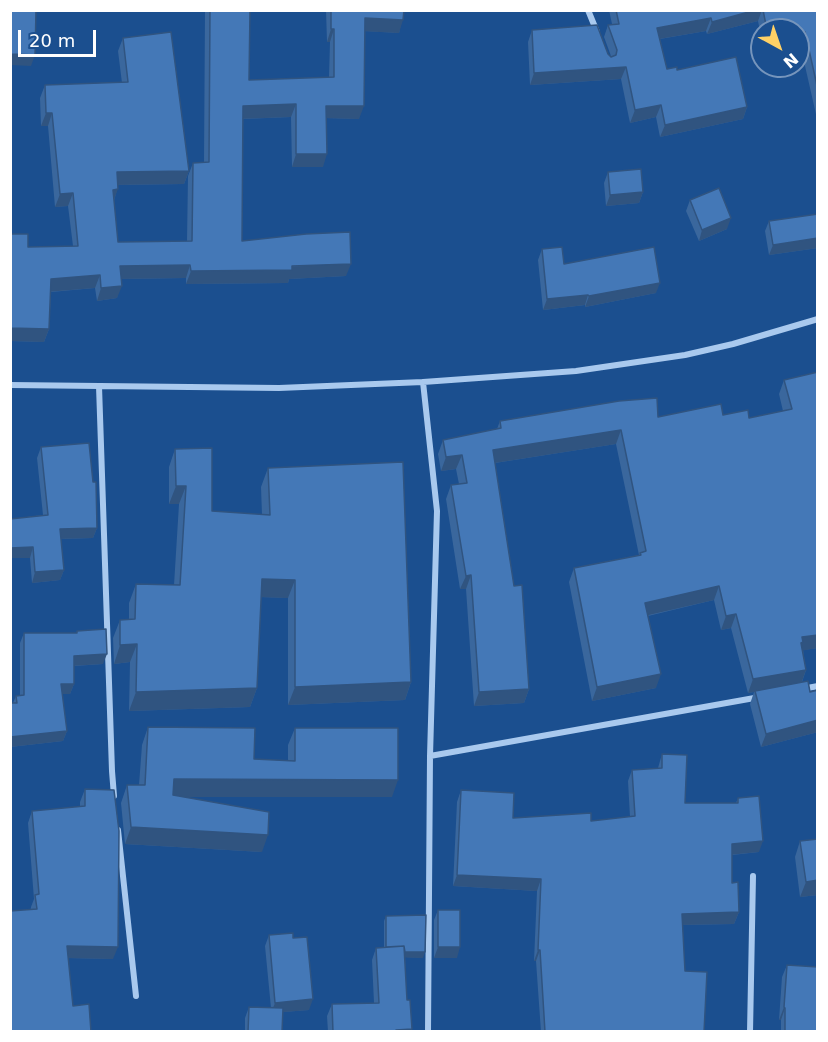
<!DOCTYPE html>
<html>
<head>
<meta charset="utf-8">
<style>
  body { margin:0 }
  #map { position:relative; width:828px; height:1042px; overflow:hidden; background:#1b4f8f; font-family:"DejaVu Sans",sans-serif }
  canvas { display:block }
  .frame { position:absolute; inset:0; border:12px solid #fff; pointer-events:none }
  .north { position:absolute; left:750px; top:18px; width:60px; height:60px; box-sizing:border-box; background:#1b4f8f; border:2px solid #7695bc; border-radius:50%; rotate:140deg; font-size:16px; font-weight:700; line-height:24px; text-align:center; color:#fff }
  .north::after { content:''; display:block; margin:auto; width:21px; height:27px; background:#ffd166; clip-path:polygon(50% 0,100% 100%,50% 72%,0 100%) }
  .scale { position:absolute; left:18px; top:30px; width:78px; height:27px; box-sizing:border-box; border:3px solid #fff; border-top:0; padding-left:8px; font-size:18px; line-height:21px; white-space:nowrap; color:#fff; -webkit-text-stroke:4px #1b4f8f; paint-order:stroke }
</style>
</head>
<body>
<div id="map">
<canvas width="828" height="1042"></canvas>
<div class="frame"></div>
<div class="north">N</div>
<div class="scale">20 m</div>
</div>
<script>
const ctx = document.querySelector('canvas').getContext('2d');
ctx.lineJoin = 'round';
function poly(rows) {
  const path = new Path2D();
  for (const r of rows) {
    path.moveTo(r[0], r[1]);
    for (let i = 2; i < r.length; i += 2) path.lineTo(r[i], r[i + 1]);
  }
  return path;
}
function trace(path, color, width, dash) {
  ctx.strokeStyle = color;
  ctx.lineWidth = width;
  ctx.lineCap = dash ? 'butt' : 'round';
  ctx.setLineDash(dash || []);
  ctx.stroke(path);
}
function paint(path, color) {
  ctx.fillStyle = color;
  ctx.fill(path, 'evenodd');
}
trace(poly([
  [588,10,597,32],
  [423,382,437,511,430,756,428,1032],
  [10,385,279,388,423,382,576,371,685,355,733,344,818,319],
  [99,386,112,771,114,796],
  [802,689,818,686],
  [430,756,760,697],
  [118,830,136,996],
  [750,1032,753,876]
]), '#a9c9ee', 6);
paint(poly([
  [205,10,250,10,249,80,329,77,330,42,327,42,326,10,404,10,399,33,365,31,359,119,326,118,323,167,292,167,291,117,243,119,242,241,346,276,289,279,288,283,186,284,186,278,121,279,117,298,97,301,95,288,51,292,49,329,44,342,10,341,10,234,28,247,73,246,68,206,55,207,48,126,41,126,40,98,45,85,122,83,118,51,123,38,189,171,184,184,118,185,114,201,118,242,187,241,188,176,193,163,204,162],
  [609,10,818,10,818,123,800,44,798,30,762,30,762,41,758,21,707,34,706,31,660,39,667,69,677,70,747,107,743,119,660,137,656,117,630,123,621,79,530,85,528,42,532,30,608,54,611,56,604,37,608,25,612,24],
  [608,172,643,192,639,203,606,206,604,183],
  [690,200,727,229,699,241,686,211],
  [818,214,818,248,769,255,765,231,769,221],
  [542,249,564,264,656,293,585,307,585,305,543,310,538,260],
  [818,372,818,648,803,650,806,670,802,682,810,692,818,690,818,732,761,747,750,704,754,692,748,693,731,628,721,630,714,600,648,616,656,688,592,701,569,582,574,568,639,555,616,444,495,463,529,689,524,703,474,706,466,589,460,589,446,499,451,485,459,484,456,469,441,471,438,454,443,440,497,429,500,421,723,415,749,418,783,411,779,394,784,380],
  [41,447,97,528,93,538,61,539,64,570,60,580,32,583,30,558,10,558,10,519,43,515,37,458],
  [175,449,212,511,262,515,261,487,268,468,411,682,405,700,288,705,288,598,261,597,257,688,250,707,129,711,130,662,114,664,113,638,120,620,129,619,129,603,136,584,174,585,179,504,169,504,169,467],
  [77,631,103,664,74,666,74,684,70,694,62,694,67,731,63,741,10,747,10,703,13,703,16,696,20,695,20,643,24,633,76,633],
  [148,727,254,759,288,761,288,745,295,728,392,797,184,797,262,852,125,844,121,803,127,785,139,785,142,745],
  [662,754,685,803,736,803,738,798,759,852,732,855,732,883,739,912,734,924,682,925,685,971,704,1032,541,1032,536,961,534,961,537,891,453,886,457,802,461,790,513,818,591,821,630,817,628,781,632,770,658,768],
  [85,789,113,959,68,958,73,1006,10,1032,31,907,34,899,28,823,32,811,80,807,80,802],
  [800,841,818,895,800,897,795,857],
  [438,910,457,958,434,958,434,920],
  [386,916,423,958,405,957,407,1000,412,1029,411,1032,328,1032,327,1016,332,1004,374,1003,372,960,376,948,384,947,384,921],
  [269,935,293,938,309,1010,283,1012,282,1032,245,1032,245,1018,249,1007,271,1008,265,946],
  [787,965,818,1032,781,1032,781,1020,779,1020,782,977]
]), '#3a679d');
paint(poly([
  [756,10,762,10,758,21,707,34,712,22],
  [365,18,403,20,399,33,360,31],
  [711,18,706,31,653,40,657,28],
  [331,29,334,29,330,42,327,42],
  [805,32,800,44,798,45,798,33],
  [10,54,35,55,31,66,10,65],
  [626,67,621,79,530,85,534,73],
  [296,104,291,117,238,119,243,106],
  [661,105,656,117,630,123,635,110],
  [326,106,364,106,359,119,321,118],
  [747,107,743,119,660,137,665,125],
  [46,113,52,113,48,126,41,126],
  [296,154,327,154,323,167,292,167],
  [189,171,184,184,112,185,117,172],
  [118,189,113,202,113,190],
  [643,192,639,203,606,206,610,195],
  [73,193,68,206,55,207,60,194],
  [731,218,727,229,699,241,702,230],
  [818,238,818,248,769,255,773,245],
  [351,264,346,276,289,279,288,283,186,284,191,271],
  [190,265,186,278,116,279,120,266],
  [100,275,95,288,46,292,51,279],
  [660,283,656,293,585,307,589,296],
  [122,286,117,298,97,301,101,288],
  [588,295,585,305,543,310,547,299],
  [10,328,49,329,44,342,10,341],
  [621,430,616,444,488,464,493,450],
  [462,455,456,469,441,471,446,457],
  [176,486,186,486,179,504,169,504],
  [97,528,93,538,56,539,60,529],
  [33,547,30,558,10,558,10,548],
  [64,570,60,580,32,583,35,572],
  [471,575,466,589,460,589,466,576],
  [262,579,295,580,288,598,255,597],
  [719,586,714,600,640,617,645,603],
  [736,614,731,628,721,630,726,616],
  [818,635,818,648,800,651,802,637],
  [137,644,130,662,114,664,120,645],
  [107,654,103,664,70,666,74,656],
  [806,670,801,684,748,693,753,679],
  [661,674,656,688,592,701,597,687],
  [411,682,405,700,288,705,295,687],
  [61,684,74,684,70,694,58,694],
  [257,688,250,707,129,711,136,692],
  [529,689,524,703,474,706,479,692],
  [818,720,818,732,761,747,766,734],
  [67,731,63,741,10,747,10,737],
  [174,779,398,780,392,797,168,797],
  [131,827,268,835,262,852,125,844],
  [763,841,759,852,728,855,732,844],
  [457,875,541,879,537,891,453,886],
  [818,880,818,895,800,897,806,882],
  [739,912,734,924,678,925,682,914],
  [67,946,118,947,113,959,63,958],
  [438,947,460,947,457,958,434,958],
  [538,950,540,950,536,961,534,961],
  [386,952,425,952,423,958,384,957],
  [313,999,309,1010,271,1013,275,1003],
  [784,1007,785,1008,781,1020,779,1020],
  [412,1029,411,1032,395,1032,396,1030]
]), '#305480');
const building = poly([
  [10,10,36,10,35,55,10,54,10,10],
  [210,10,250,10,249,80,334,77,334,29,331,29,331,10,404,10,403,20,365,18,364,106,326,106,327,154,296,154,296,104,243,106,242,241,306,234,350,232,351,264,292,266,292,270,191,271,190,265,120,266,122,286,101,288,100,275,51,279,49,329,10,328,10,234,28,234,28,247,78,246,73,193,60,194,52,113,46,113,45,85,128,82,123,38,171,32,189,171,117,172,118,189,113,190,118,242,192,241,193,163,209,162,210,10],
  [616,10,756,10,712,22,711,18,657,28,667,69,677,67,677,70,736,57,747,107,665,125,661,105,635,110,626,67,534,73,532,30,597,25,608,54,611,57,616,55,617,50,608,25,619,24,616,10],
  [763,10,818,10,818,90,805,32,798,33,798,30,767,30,763,10],
  [641,169,643,192,610,195,608,172,641,169],
  [719,188,731,218,702,230,690,200,719,188],
  [818,214,818,238,773,245,769,221,818,214],
  [562,247,564,264,654,247,660,283,589,296,588,295,547,299,542,249,562,247],
  [818,372,818,635,802,637,803,642,801,643,806,670,753,679,736,614,726,616,719,586,645,603,661,674,597,687,574,568,641,555,640,553,646,551,621,430,493,450,514,586,522,585,529,689,479,692,471,575,466,576,451,485,467,483,462,455,446,457,443,440,501,428,500,421,619,401,657,398,658,417,721,404,723,415,748,410,749,418,792,409,784,380,818,372],
  [89,443,93,482,96,482,97,528,60,529,64,570,35,572,33,547,10,548,10,519,48,515,41,447,89,443],
  [212,448,212,511,270,515,268,468,403,462,411,682,295,687,295,580,262,579,257,688,136,692,137,644,120,645,120,620,135,619,136,584,180,585,186,486,176,486,175,449,212,448],
  [106,629,107,654,74,656,74,684,61,684,67,731,10,737,10,703,17,703,16,696,24,695,24,633,77,633,77,631,106,629],
  [808,681,810,692,818,690,818,720,766,734,755,691,808,681],
  [148,727,255,728,254,759,295,761,295,728,398,728,398,780,174,779,173,795,269,812,268,835,131,827,127,785,145,785,148,727],
  [662,754,687,755,685,803,738,803,738,798,759,796,763,841,732,844,732,883,738,882,739,912,682,914,685,971,707,972,704,1032,545,1032,540,950,538,950,541,879,457,875,461,790,514,793,513,818,591,813,591,821,635,816,632,770,662,768,662,754],
  [85,789,114,790,119,831,118,947,67,946,73,1006,89,1004,91,1032,10,1032,10,911,37,909,35,895,39,894,32,811,85,806,85,789],
  [818,839,818,880,806,882,800,841,818,839],
  [438,910,460,910,460,947,438,947,438,910],
  [426,915,425,952,405,952,404,946,386,947,386,916,426,915],
  [293,933,293,938,307,937,313,999,275,1003,269,935,293,933],
  [404,946,407,1000,410,1000,412,1029,396,1030,396,1032,333,1032,332,1004,379,1003,376,948,404,946],
  [787,965,818,967,818,1032,785,1032,785,1008,784,1007,787,965],
  [249,1007,283,1008,282,1032,248,1032,249,1007]
]);
paint(building, '#4478b7');
trace(building, '#305480', 1.5);
</script>
</body>
</html>
